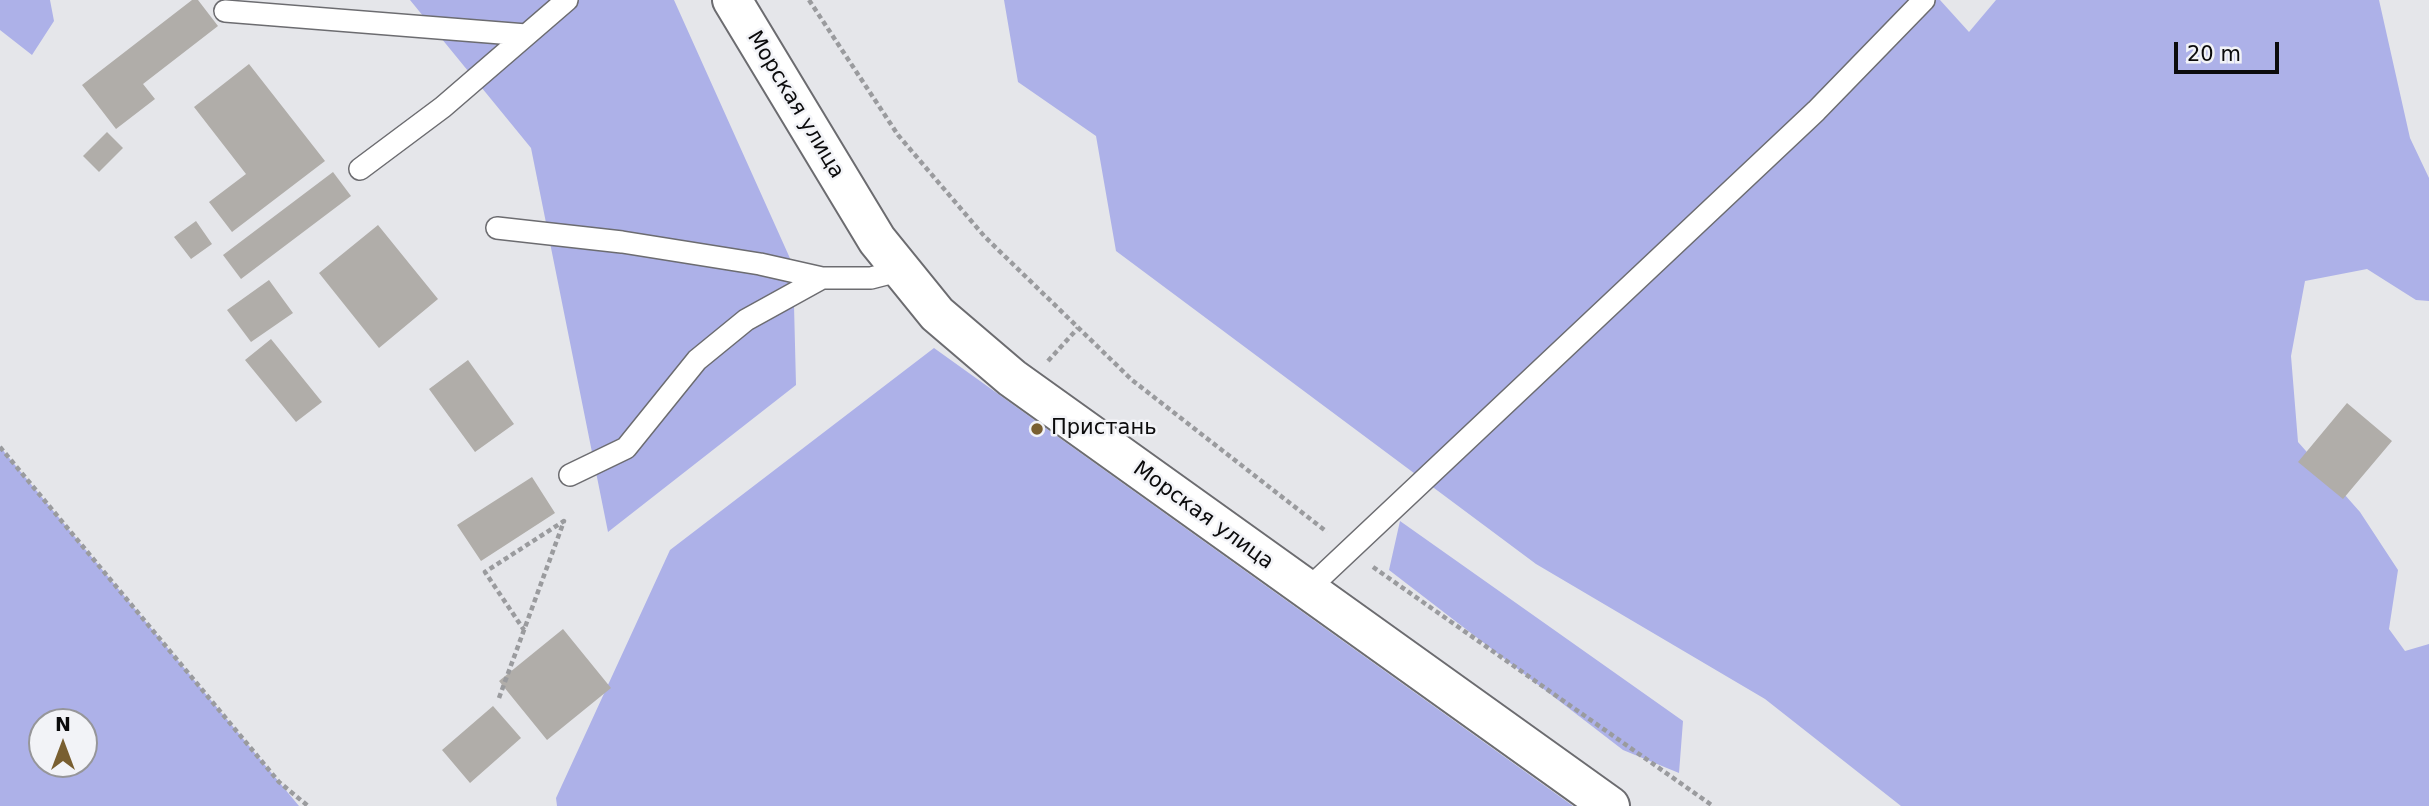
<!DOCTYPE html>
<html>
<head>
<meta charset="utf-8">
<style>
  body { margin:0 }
  #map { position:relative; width:2429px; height:806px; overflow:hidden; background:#e5e6ea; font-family:"DejaVu Sans",sans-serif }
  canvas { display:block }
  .north { position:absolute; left:28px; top:708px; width:70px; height:70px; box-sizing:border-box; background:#f2f3f7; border:2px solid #969699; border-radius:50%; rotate:0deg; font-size:19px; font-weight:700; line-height:28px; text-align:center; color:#0b0b0c }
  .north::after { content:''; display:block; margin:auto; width:24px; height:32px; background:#795f31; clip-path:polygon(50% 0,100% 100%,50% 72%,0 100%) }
  .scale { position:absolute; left:2174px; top:42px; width:105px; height:32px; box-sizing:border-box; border:4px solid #0b0b0c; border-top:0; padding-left:9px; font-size:21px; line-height:24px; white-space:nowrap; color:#0b0b0c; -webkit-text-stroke:5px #f2f3f7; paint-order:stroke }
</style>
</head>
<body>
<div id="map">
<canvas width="2429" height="806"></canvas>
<div class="north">N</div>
<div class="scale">20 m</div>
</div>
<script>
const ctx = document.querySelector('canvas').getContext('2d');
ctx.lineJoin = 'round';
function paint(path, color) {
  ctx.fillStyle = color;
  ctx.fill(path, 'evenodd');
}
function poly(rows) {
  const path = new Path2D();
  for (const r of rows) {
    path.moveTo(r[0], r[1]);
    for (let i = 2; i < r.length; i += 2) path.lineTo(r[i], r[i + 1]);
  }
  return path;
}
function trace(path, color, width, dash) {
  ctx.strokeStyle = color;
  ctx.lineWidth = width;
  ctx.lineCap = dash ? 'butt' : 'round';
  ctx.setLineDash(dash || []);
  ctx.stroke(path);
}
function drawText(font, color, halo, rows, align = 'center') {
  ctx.font = font + ' "DejaVu Sans",sans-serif';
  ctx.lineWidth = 5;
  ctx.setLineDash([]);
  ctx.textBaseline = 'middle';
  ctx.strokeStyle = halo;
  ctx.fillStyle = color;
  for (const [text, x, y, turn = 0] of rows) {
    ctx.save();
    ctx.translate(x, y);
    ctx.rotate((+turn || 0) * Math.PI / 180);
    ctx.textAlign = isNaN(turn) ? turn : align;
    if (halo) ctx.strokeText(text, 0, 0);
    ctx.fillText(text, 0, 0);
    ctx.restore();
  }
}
paint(poly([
  [0,0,50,0,54,21,32,55,0,30],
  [410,0,674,0,793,265,796,385,608,532,531,148],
  [1004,0,1940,0,1969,32,1996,0,2379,0,2410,138,2429,178,2429,301,2416,300,2367,269,2305,281,2291,356,2298,442,2360,512,2398,570,2389,629,2405,651,2429,644,2429,806,1901,806,1765,699,1536,564,1116,251,1096,136,1018,82],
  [934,348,1573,806,557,806,556,798,670,550],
  [0,446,5,453,299,806,0,806],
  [42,722,84,722,84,764,42,764],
  [1400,521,1683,721,1679,773,1623,750,1389,570]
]), '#adb1e8');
paint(poly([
  [192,0,198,0,218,26,143,84,155,99,116,129,82,85],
  [249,64,325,161,232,232,209,202,246,174,194,107],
  [107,132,123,148,99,172,83,156],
  [333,172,351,196,241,279,223,255],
  [196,221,212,244,191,259,174,237],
  [378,225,438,299,379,348,319,273],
  [269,280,293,313,251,342,227,310],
  [271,339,322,402,296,422,245,360],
  [468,360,514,424,475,452,429,389],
  [2347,403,2392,441,2343,499,2298,462],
  [532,477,555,513,481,561,457,525],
  [563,629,611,688,547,740,499,681],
  [493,706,521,738,470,783,442,750]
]), '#b0ada9');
const service = poly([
  [225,11,526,35],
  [360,169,443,107,567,0],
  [497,228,622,242,760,264,822,278,871,278,902,270],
  [570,475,626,448,697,360,746,320,822,278],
  [1306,591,1816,111,1924,0]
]);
const tertiary = poly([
  [732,0,877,240,937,314,1012,378,1610,806]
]);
trace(service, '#6c6c70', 24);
trace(tertiary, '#6c6c70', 42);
trace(poly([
  [809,0,898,135,985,237,1132,380,1327,532],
  [1048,361,1078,328],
  [0,447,279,782,308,806],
  [1373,567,1713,806],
  [499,698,564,521,485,572,524,630]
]), '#9a9b9e', 4.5, [5, 3.5]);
trace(service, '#fff', 21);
trace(tertiary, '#fff', 38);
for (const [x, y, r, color] of [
  [1037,429,7,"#795f31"]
]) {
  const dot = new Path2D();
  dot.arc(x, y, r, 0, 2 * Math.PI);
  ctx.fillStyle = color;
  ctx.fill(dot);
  trace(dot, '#f2f3f7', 2.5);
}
drawText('21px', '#0b0b0c', '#f2f3f7', [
  ["Морская улица",795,105,59],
  ["Морская улица",1203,516,36]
]);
drawText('21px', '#0b0b0c', '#f2f3f7', [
  ["Пристань",1051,429]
], 'left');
</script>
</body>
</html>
